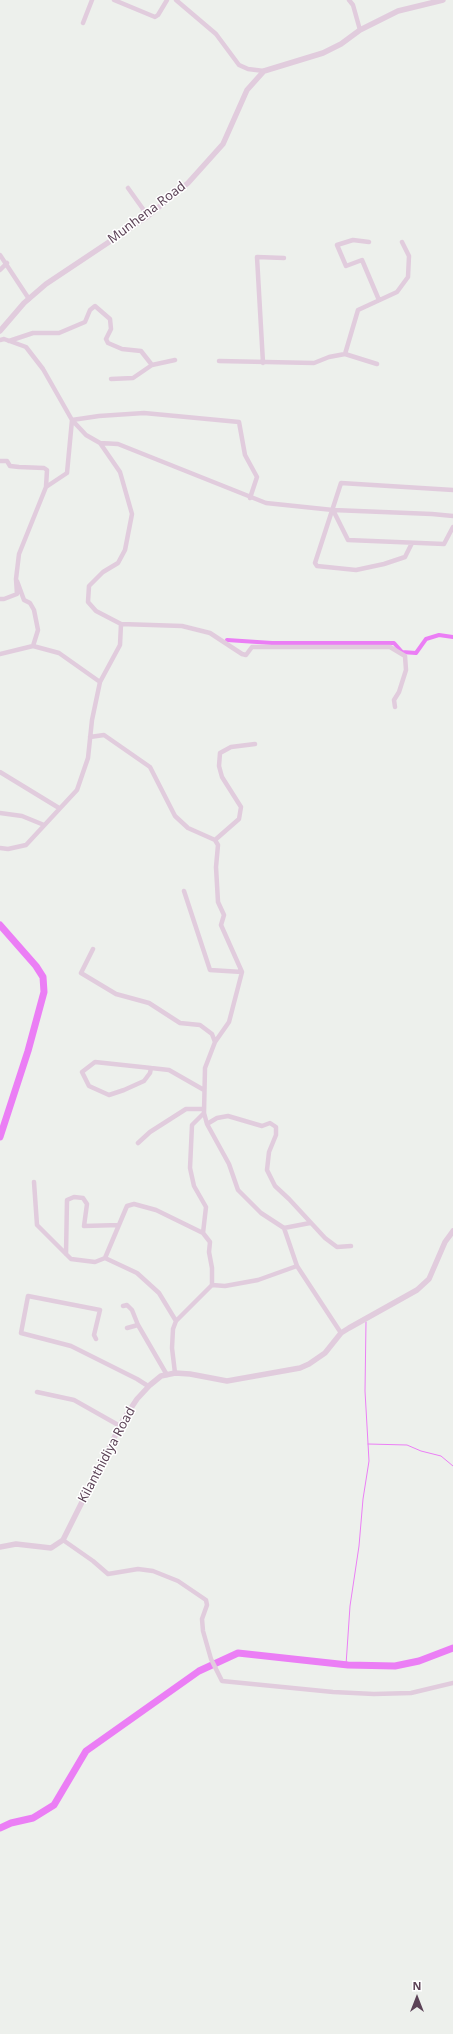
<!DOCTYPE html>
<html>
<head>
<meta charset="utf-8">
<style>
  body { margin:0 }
  #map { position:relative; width:453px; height:2034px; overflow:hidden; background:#edf0ec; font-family:"Noto Sans",sans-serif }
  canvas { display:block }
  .north { position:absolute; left:397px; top:1978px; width:40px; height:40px; -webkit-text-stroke:3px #fff; paint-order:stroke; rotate:0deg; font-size:11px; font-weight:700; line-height:16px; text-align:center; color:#5c4357 }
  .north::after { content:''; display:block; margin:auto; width:14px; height:18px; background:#5c4357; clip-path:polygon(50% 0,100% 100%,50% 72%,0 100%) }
</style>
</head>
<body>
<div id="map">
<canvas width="453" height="2034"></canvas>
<div class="north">N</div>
</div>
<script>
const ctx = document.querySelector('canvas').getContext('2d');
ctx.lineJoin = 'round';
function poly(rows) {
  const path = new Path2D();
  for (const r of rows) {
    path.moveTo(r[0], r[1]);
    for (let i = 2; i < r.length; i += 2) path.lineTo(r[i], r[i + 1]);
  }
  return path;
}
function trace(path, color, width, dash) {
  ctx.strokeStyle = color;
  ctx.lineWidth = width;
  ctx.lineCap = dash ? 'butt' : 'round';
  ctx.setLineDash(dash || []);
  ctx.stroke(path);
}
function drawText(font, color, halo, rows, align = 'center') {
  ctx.font = font + ' "Noto Sans",sans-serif';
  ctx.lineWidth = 3;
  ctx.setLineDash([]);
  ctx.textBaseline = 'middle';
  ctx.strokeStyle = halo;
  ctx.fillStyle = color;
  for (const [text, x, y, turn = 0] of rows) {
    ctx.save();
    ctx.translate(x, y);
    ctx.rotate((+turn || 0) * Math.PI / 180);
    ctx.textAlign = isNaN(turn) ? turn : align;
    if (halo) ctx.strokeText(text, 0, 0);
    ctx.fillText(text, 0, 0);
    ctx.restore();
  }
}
trace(poly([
  [368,1444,407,1445,421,1451,441,1456,453,1466],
  [346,1665,350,1606,359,1546,363,1499,369,1461,365,1391,366,1322]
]), '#eb7ef5', 1);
trace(poly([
  [227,640,272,643,394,643,402,652,416,653,426,639,439,635,453,637]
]), '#eb7ef5', 4);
trace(poly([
  [0,925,36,966,43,977,44,992,28,1051,0,1137],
  [0,1828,11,1823,33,1818,54,1805,86,1751,199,1671,238,1653,348,1665,395,1666,419,1661,453,1648]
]), '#eb7ef5', 7);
trace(poly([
  [114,0,155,17,158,15,167,0],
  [176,0,216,34,239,65,248,69,264,71],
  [349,0,353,5,360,30],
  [83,23,92,0],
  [128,188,148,216],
  [369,242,353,240,337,245,346,266,362,260,379,300],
  [0,255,29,299],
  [0,270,7,263],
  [0,340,4,339,26,347,43,369,72,420,86,435,100,443,120,472,132,514,125,550,118,563,103,572,89,586,88,602,96,611,121,624,182,626,210,633,242,654,246,655,252,647,390,647,405,656,406,670,399,692,394,700,395,707],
  [9,341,33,333,59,333,85,322,90,310,95,306,110,319,111,329,106,339,108,343,122,349,141,351,152,365,175,360],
  [345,354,358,310,397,292,408,277,409,256,402,242],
  [219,361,314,363,329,357,345,354,377,364],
  [263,363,257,257,284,258],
  [111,379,133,378,152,365],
  [100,443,118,444,266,503,333,510,432,514,453,516],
  [0,461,7,461,10,466,19,467,44,468,47,470,46,487],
  [333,510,348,540,444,544,453,527],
  [412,543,405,557,384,564,356,570,317,566,315,563,341,483,453,490],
  [17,581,24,600,30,603,34,610,38,630,33,646],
  [0,599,4,599,17,594,16,579,19,554,46,487,67,473,72,420,99,416,144,413,239,422,245,455,257,477,250,498],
  [0,654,33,646,59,653,100,682],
  [90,737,104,735,150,767,175,816,188,828,215,840,218,845,216,867,218,902,224,915,221,925,242,972,229,1022,215,1042,205,1068,204,1113,207,1124,217,1118,228,1116,262,1126,270,1123,276,1127,276,1135,269,1152,267,1170,275,1186,289,1199,325,1238,337,1247,351,1246],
  [0,772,59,808],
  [0,813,22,816,44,825],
  [215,840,239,819,241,807,222,777,219,766,220,753,231,747,255,744],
  [0,848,8,849,26,845,77,790,88,758,92,720,100,682,120,645,121,624],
  [184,891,210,970,242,972],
  [93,949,81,973,116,994,149,1003,180,1023,200,1025,212,1034,215,1042],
  [151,1068,150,1073,144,1081,124,1090,109,1095,89,1086,82,1072,95,1062,151,1068,169,1070,204,1090],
  [207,1124,229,1164,238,1190,261,1213,284,1228,310,1223],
  [138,1143,150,1132,186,1109,204,1109],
  [34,1182,37,1225,71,1259,95,1262,105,1258],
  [284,1228,297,1266,341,1333],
  [203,1233,206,1207,194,1186,190,1168,192,1125,204,1113],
  [66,1254,67,1200,74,1197,83,1198,87,1204,84,1226,119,1225],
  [212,1285,225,1286,258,1280,297,1266],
  [123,1306,127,1305,132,1310,138,1325,167,1375],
  [127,1328,138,1325],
  [96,1339,94,1335,100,1310,28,1296,21,1333,71,1346,137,1379,148,1386],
  [175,1373,172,1348,173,1329,176,1321,212,1285,212,1268,209,1252,210,1242,203,1233,156,1210,134,1204,127,1206,105,1258,137,1273,159,1293,176,1321],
  [37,1392,74,1400,120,1426],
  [63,1540,93,1561,108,1574,138,1569,153,1571,178,1581,206,1600,207,1605,202,1619,203,1631,211,1659,222,1681,333,1692,374,1694,411,1693,453,1683]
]), '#e1ccdd', 4.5);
trace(poly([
  [0,331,24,303,46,284,148,216,188,183,223,144,247,90,264,71,323,53,341,44,360,30,398,11,443,0],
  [0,1547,16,1544,51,1548,63,1540,123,1420,137,1399,150,1385,161,1376,175,1373,190,1374,227,1381,300,1368,309,1364,325,1353,341,1333,349,1328,417,1290,429,1279,445,1242,453,1231]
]), '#e1ccdd', 5.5);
drawText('13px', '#5c4357', '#fff', [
  ["Munhena Road",147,213,-37],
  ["Kilanthidiya Road",107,1455,-62]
]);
</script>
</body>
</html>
